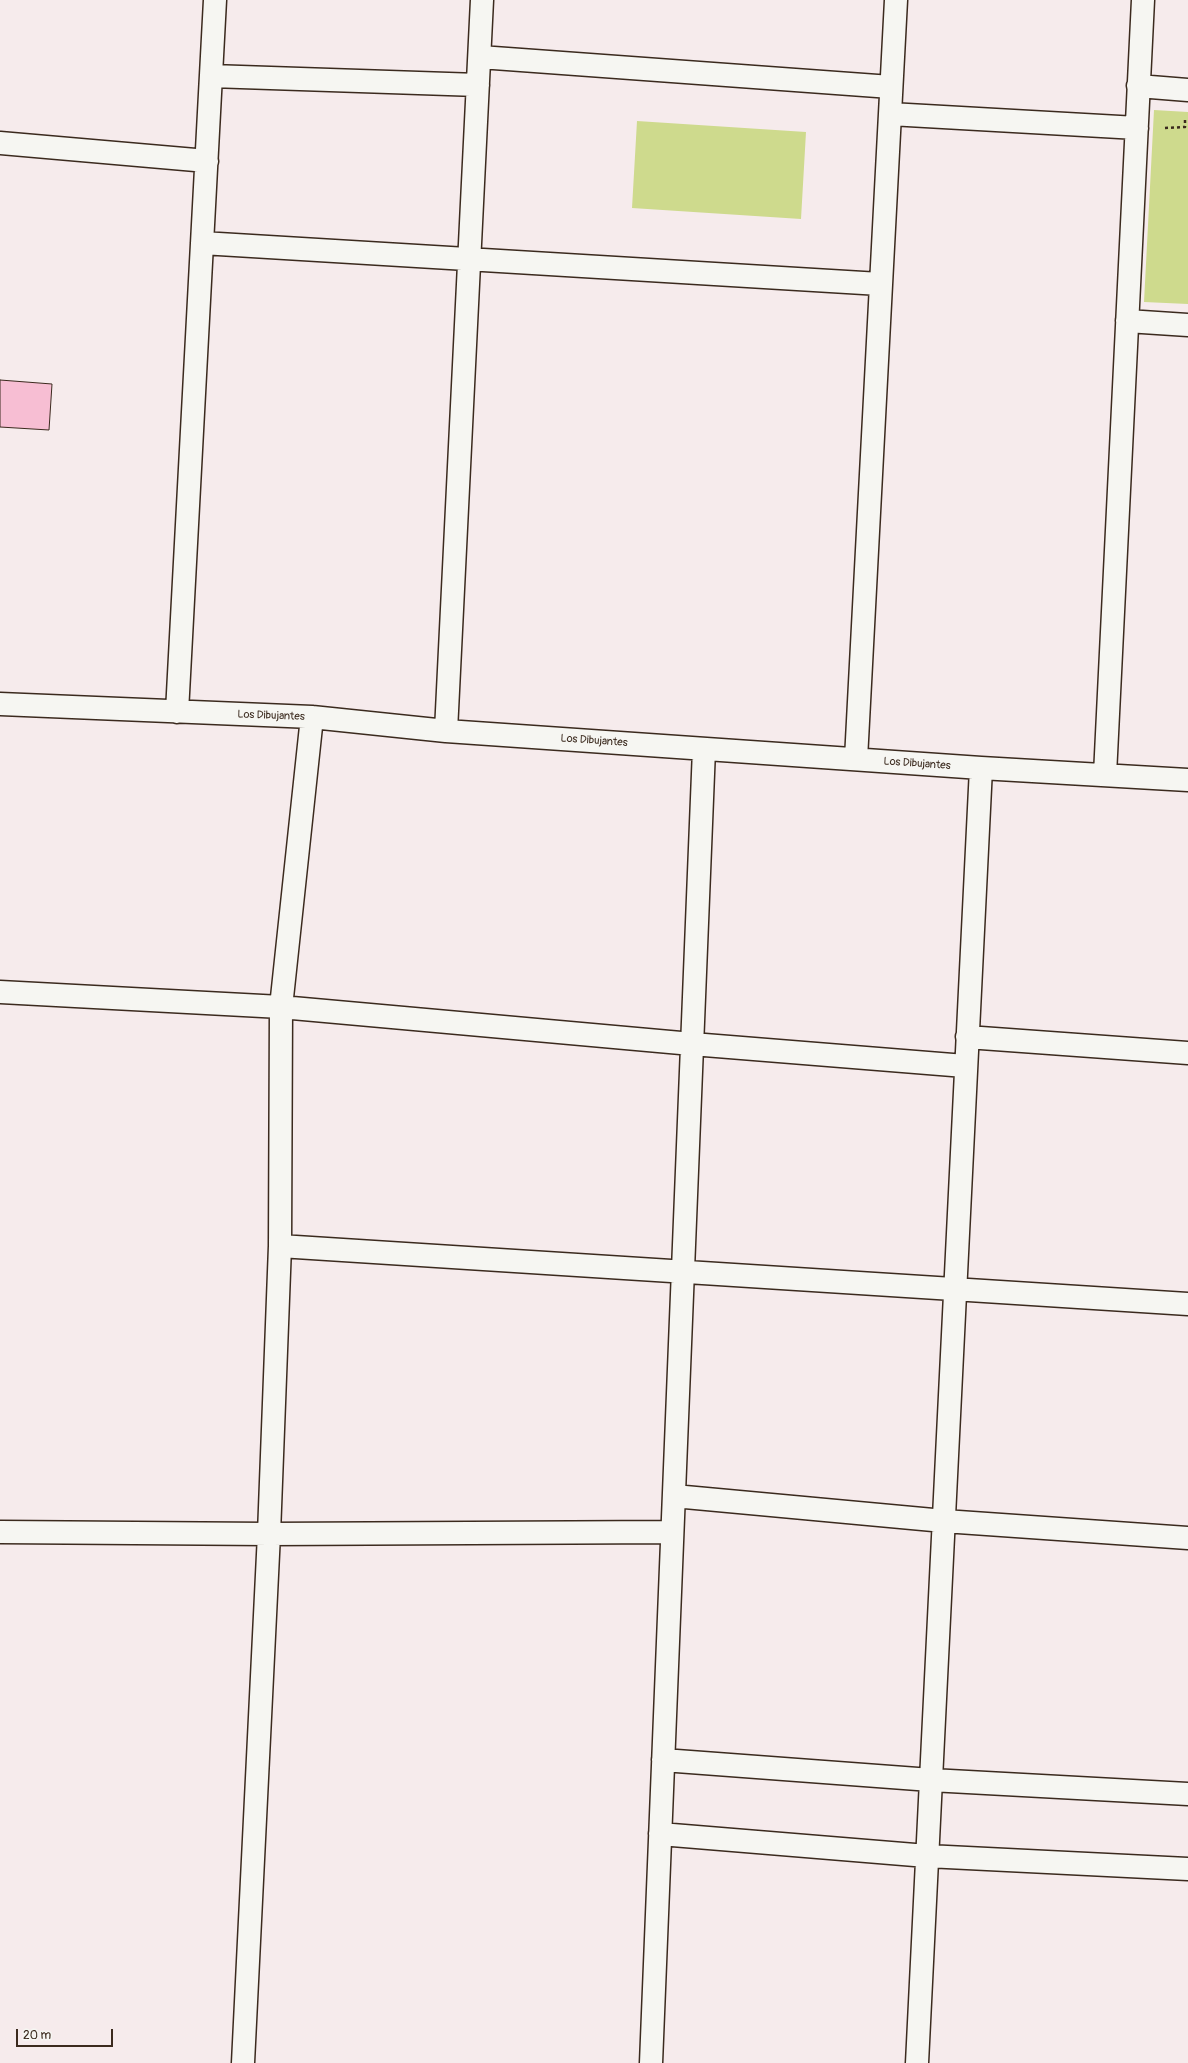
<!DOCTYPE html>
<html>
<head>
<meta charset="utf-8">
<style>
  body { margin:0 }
  #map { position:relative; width:1188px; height:2063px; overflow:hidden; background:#f6ebec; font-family:Pangolin,sans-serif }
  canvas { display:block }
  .scale { position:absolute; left:16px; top:2029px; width:97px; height:18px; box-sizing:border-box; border:2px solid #3b2a1e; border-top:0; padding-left:5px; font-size:12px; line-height:14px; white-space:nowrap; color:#3b2a1e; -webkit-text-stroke:3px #f6f6f2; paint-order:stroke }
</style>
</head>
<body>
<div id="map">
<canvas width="1188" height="2063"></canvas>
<div class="scale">20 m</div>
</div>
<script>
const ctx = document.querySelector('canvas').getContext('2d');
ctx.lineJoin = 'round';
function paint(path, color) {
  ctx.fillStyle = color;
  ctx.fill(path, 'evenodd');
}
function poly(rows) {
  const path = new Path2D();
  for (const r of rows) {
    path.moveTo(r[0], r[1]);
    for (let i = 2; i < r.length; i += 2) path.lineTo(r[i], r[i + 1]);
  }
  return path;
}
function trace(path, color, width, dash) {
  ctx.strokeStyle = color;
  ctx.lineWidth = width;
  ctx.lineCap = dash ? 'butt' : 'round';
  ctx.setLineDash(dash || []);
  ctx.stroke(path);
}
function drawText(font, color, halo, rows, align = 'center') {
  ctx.font = font + ' Pangolin,sans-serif';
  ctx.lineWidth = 4;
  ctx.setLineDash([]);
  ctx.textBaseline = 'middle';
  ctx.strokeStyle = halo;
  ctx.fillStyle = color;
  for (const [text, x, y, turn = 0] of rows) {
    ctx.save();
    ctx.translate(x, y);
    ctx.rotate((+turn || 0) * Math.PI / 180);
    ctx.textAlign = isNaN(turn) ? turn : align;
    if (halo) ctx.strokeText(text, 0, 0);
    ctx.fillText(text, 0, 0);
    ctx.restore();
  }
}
paint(poly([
  [1154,110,1188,112,1188,304,1144,302],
  [637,121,806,132,801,219,632,208]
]), '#ceda8d');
const building = poly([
  [0,380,52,384,49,430,0,427,0,380]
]);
paint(building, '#f7bed3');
trace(building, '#3b2a1e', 1);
const street = poly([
  [480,57,891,87],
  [211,76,478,85],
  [1138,86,1188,90],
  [890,114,1137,128],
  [0,143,207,161],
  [202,243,880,284],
  [1127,321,1188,325],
  [0,704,312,717,446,731,981,768,1188,780],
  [177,712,215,0],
  [446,731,482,0],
  [856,759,896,0],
  [1105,775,1143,0],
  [0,992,281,1007,692,1044,965,1066],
  [967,1037,1188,1053],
  [280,1246,1188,1304],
  [674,1496,944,1521,1188,1538],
  [0,1532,269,1534,672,1532],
  [663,1760,931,1780,1188,1794],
  [660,1834,927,1856,1188,1869],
  [243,2063,269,1534,280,1246,281,1007,312,717],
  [651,2063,704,749],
  [917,2063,981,768]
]);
trace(street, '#3b2a1e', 25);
trace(poly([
  [1165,128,1185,127,1185,118]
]), '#3b2a1e', 2.5, [3, 3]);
trace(street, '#f6f6f2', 22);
drawText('11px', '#3b2a1e', '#f6f6f2', [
  ["Los Dibujantes",271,716,2],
  ["Los Dibujantes",594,741,4],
  ["Los Dibujantes",917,764,4]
]);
</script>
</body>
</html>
